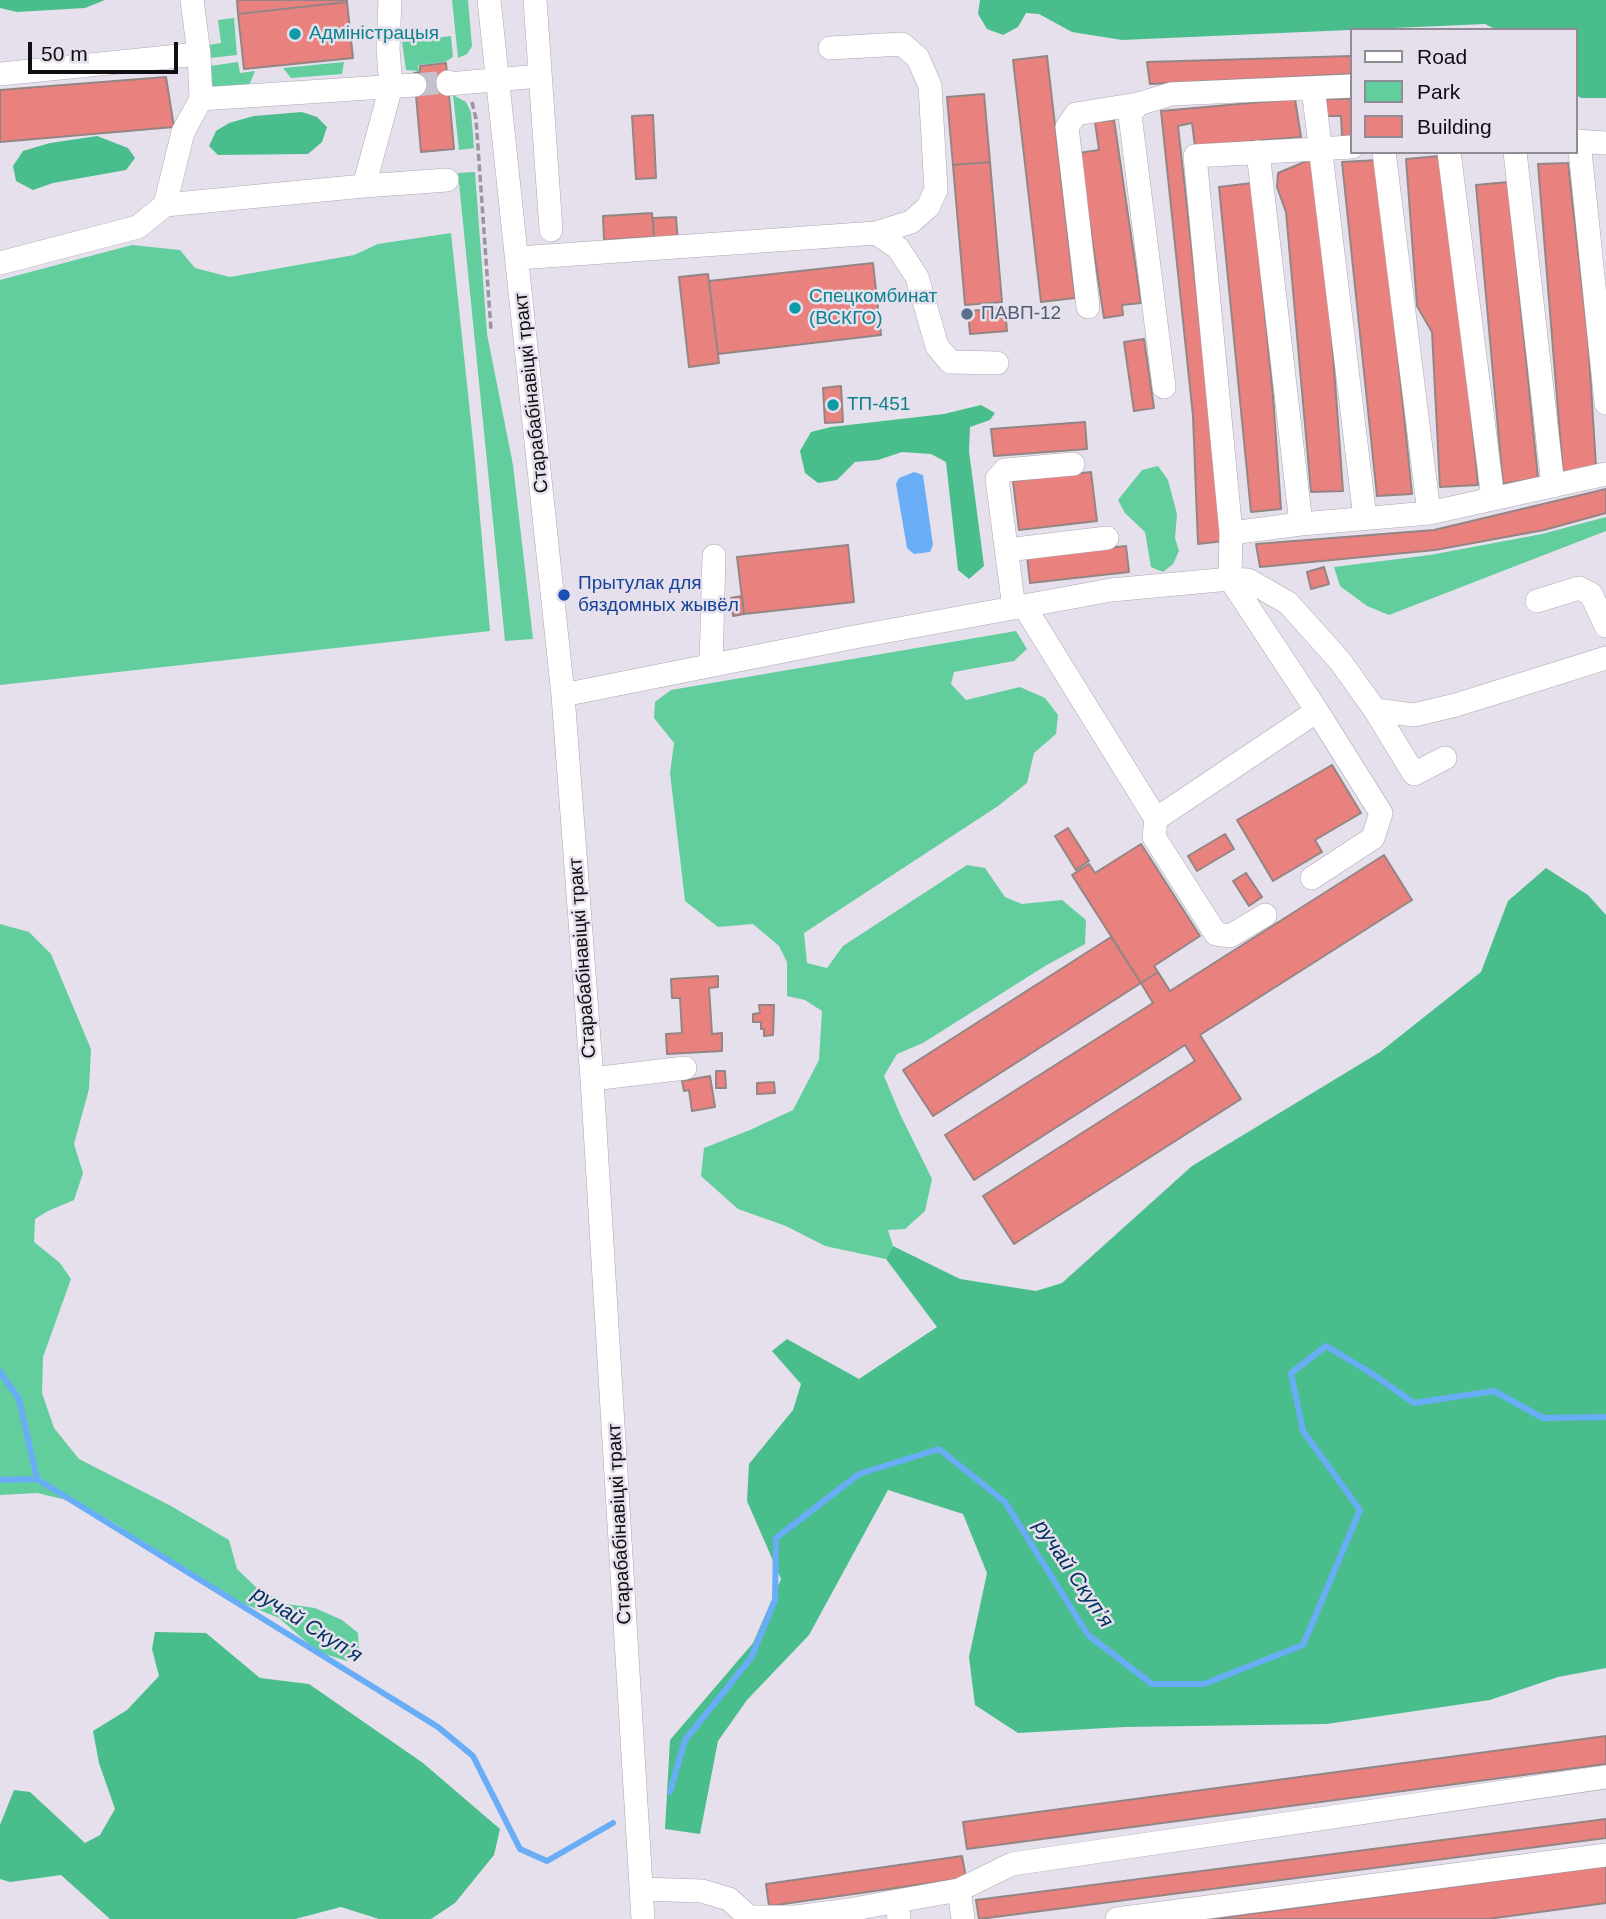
<!DOCTYPE html>
<html>
<head>
<meta charset="utf-8">
<style>
  body { margin:0 }
  #map { position:relative; width:1606px; height:1919px; overflow:hidden; background:#e5e0ec; font-family:Arial,sans-serif }
  canvas { display:block }
  .legend { position:absolute; left:1350px; top:28px; width:228px; height:126px; box-sizing:border-box; background:#e5e0ec; border:2px solid #908c95; margin:0; padding:9px 12px; list-style:none; font-size:21px; color:#100e12 }
  .legend li { display:flex; align-items:center; gap:14px; height:35px }
  .legend b { width:35px; border:2px solid #908c95 }
  .scale { position:absolute; left:28px; top:42px; width:150px; height:32px; box-sizing:border-box; border:4px solid #100e12; border-top:0; padding-left:9px; font-size:21px; line-height:24px; white-space:nowrap; color:#100e12; -webkit-text-stroke:5px #e5e0ec; paint-order:stroke }
</style>
</head>
<body>
<div id="map">
<canvas width="1606" height="1919"></canvas>
<ul class="legend">
<li><b style="height:9px;background:#fff"></b>Road</li>
<li><b style="height:19px;background:#62ce9d"></b>Park</li>
<li><b style="height:19px;background:#e9827f"></b>Building</li>
</ul>
<div class="scale">50 m</div>
</div>
<script>
const ctx = document.querySelector('canvas').getContext('2d');
ctx.lineJoin = 'round';
function paint(path, color) {
  ctx.fillStyle = color;
  ctx.fill(path, 'evenodd');
}
function poly(rows) {
  const path = new Path2D();
  for (const r of rows) {
    path.moveTo(r[0], r[1]);
    for (let i = 2; i < r.length; i += 2) path.lineTo(r[i], r[i + 1]);
  }
  return path;
}
function trace(path, color, width, dash) {
  ctx.strokeStyle = color;
  ctx.lineWidth = width;
  ctx.lineCap = dash ? 'butt' : 'round';
  ctx.setLineDash(dash || []);
  ctx.stroke(path);
}
function drawText(font, color, halo, rows, align = 'center') {
  ctx.font = font + ' Arial,sans-serif';
  ctx.lineWidth = 5;
  ctx.setLineDash([]);
  ctx.textBaseline = 'middle';
  ctx.strokeStyle = halo;
  ctx.fillStyle = color;
  for (const [text, x, y, turn = 0] of rows) {
    ctx.save();
    ctx.translate(x, y);
    ctx.rotate((+turn || 0) * Math.PI / 180);
    ctx.textAlign = isNaN(turn) ? turn : align;
    if (halo) ctx.strokeText(text, 0, 0);
    ctx.fillText(text, 0, 0);
    ctx.restore();
  }
}
paint(poly([
  [452,0,468,0,472,46,467,54,458,58],
  [234,18,237,55,210,58,208,45,221,43,218,20],
  [451,36,453,57,445,62,418,65,419,71,406,70,402,42],
  [238,62,240,73,255,71,248,88,213,88,210,66],
  [344,62,342,74,291,78,283,68],
  [453,95,466,102,471,112,474,148,459,150],
  [475,172,487,334,513,465,533,639,505,641,458,173],
  [451,233,475,460,490,631,0,685,0,280,132,245,180,250,195,268,230,277,354,255,378,244],
  [1158,466,1168,480,1177,514,1175,538,1179,551,1173,564,1163,572,1151,567,1145,532,1125,513,1118,500,1142,470],
  [1606,517,1606,531,1389,615,1367,606,1340,586,1334,567,1430,555,1542,534],
  [1016,631,1027,649,1014,661,954,672,951,684,966,700,1020,687,1045,698,1058,715,1056,734,1034,753,1027,783,998,806,804,933,807,963,827,968,843,946,967,865,985,868,1005,897,1022,904,1062,900,1086,920,1085,944,1045,966,923,1043,897,1054,884,1076,900,1114,932,1179,925,1211,905,1229,888,1230,893,1246,886,1259,825,1246,786,1226,738,1209,701,1176,704,1148,750,1130,793,1110,819,1060,822,1011,805,1000,787,996,787,962,779,946,753,924,718,927,685,901,670,773,674,743,654,718,655,702,671,690],
  [0,924,29,932,51,954,91,1049,89,1089,74,1144,83,1173,74,1200,48,1211,35,1219,34,1242,60,1263,71,1279,43,1357,42,1393,54,1428,79,1459,171,1506,229,1540,237,1569,257,1588,286,1604,315,1608,342,1620,358,1633,359,1651,347,1661,318,1652,279,1618,242,1603,199,1579,159,1555,116,1524,75,1502,37,1493,0,1495]
]), '#62ce9d');
paint(poly([
  [0,0,105,0,85,8,17,12,0,8],
  [980,0,1606,0,1606,98,1581,98,1576,95,1576,30,1497,30,1485,24,1122,40,1072,32,1039,14,1026,13,1018,27,1003,35,987,29,978,14],
  [302,112,317,117,327,127,322,142,308,154,218,155,209,146,216,131,229,123,254,116],
  [97,136,128,148,135,158,126,170,53,183,33,190,16,181,13,166,23,151,50,143],
  [981,405,995,413,990,420,970,427,969,451,984,566,969,579,958,570,946,462,931,454,902,452,878,460,855,462,837,480,818,483,805,473,800,451,811,432,831,427,944,414],
  [1546,868,1588,895,1606,915,1606,1668,1558,1677,1490,1700,1327,1724,1124,1727,1018,1733,975,1705,969,1657,987,1573,963,1514,888,1490,809,1635,747,1700,718,1741,700,1834,665,1829,670,1740,753,1643,781,1579,747,1501,749,1464,793,1410,801,1384,772,1351,787,1339,859,1379,937,1327,886,1259,893,1246,960,1279,1036,1291,1062,1283,1192,1166,1380,1052,1481,972,1508,901],
  [155,1632,206,1633,260,1678,309,1684,423,1763,500,1829,494,1855,455,1903,431,1919,379,1919,341,1907,295,1919,110,1919,61,1875,10,1882,0,1879,0,1825,14,1790,30,1792,85,1843,100,1835,115,1809,99,1763,93,1731,127,1710,159,1676,152,1649]
]), '#4abd8c');
paint(poly([
  [914,472,923,475,933,545,930,552,914,554,907,548,896,484,899,478]
]), '#6aadf7');
trace(poly([
  [0,1372,19,1399,37,1479,438,1727,473,1756,520,1849,547,1861,613,1823],
  [0,1480,37,1479],
  [670,1792,685,1740,751,1658,775,1600,776,1538,859,1474,939,1449,1005,1502,1088,1635,1152,1684,1204,1684,1303,1645,1360,1510,1303,1431,1291,1373,1326,1346,1368,1371,1414,1403,1494,1391,1543,1418,1606,1417]
]), '#6aadf7', 6);
const building = poly([
  [237,0,347,0,347,2,238,14,237,0],
  [347,2,353,58,244,69,238,14,347,2],
  [1047,56,1075,298,1041,302,1013,60,1047,56],
  [1352,56,1352,74,1150,84,1147,62,1352,56],
  [446,63,454,149,421,152,414,73,420,72,420,66,446,63],
  [166,77,174,127,0,142,0,90,166,77],
  [984,94,990,162,953,165,947,97,984,94],
  [1295,99,1301,137,1195,146,1192,123,1178,126,1224,541,1198,544,1193,416,1161,111,1295,99],
  [1324,99,1352,99,1352,136,1342,136,1341,116,1326,116,1324,99],
  [653,115,656,178,636,179,632,116,653,115],
  [1114,120,1141,303,1122,305,1123,315,1104,318,1079,153,1099,150,1095,122,1114,120],
  [1440,156,1463,330,1478,485,1440,487,1432,332,1417,306,1406,159,1440,156],
  [1314,158,1330,313,1343,491,1311,492,1286,212,1277,187,1278,173,1314,158],
  [1378,160,1412,494,1377,496,1342,162,1378,160],
  [990,162,1002,302,965,305,953,165,990,162],
  [1568,163,1588,339,1596,466,1563,472,1538,164,1568,163],
  [1508,182,1538,478,1503,484,1476,185,1508,182],
  [1252,183,1273,396,1281,509,1251,512,1219,187,1252,183],
  [652,213,654,237,604,240,603,216,652,213],
  [676,217,678,242,654,243,653,218,676,217],
  [873,263,881,335,718,354,709,281,873,263],
  [708,274,719,363,689,367,679,277,708,274],
  [1005,308,1007,331,970,334,968,311,1005,308],
  [1144,339,1154,408,1134,411,1124,342,1144,339],
  [841,386,843,422,825,423,823,388,841,386],
  [1085,422,1087,449,994,456,991,429,1085,422],
  [1091,472,1097,521,1019,530,1013,481,1091,472],
  [1606,489,1606,513,1544,530,1435,550,1260,567,1256,544,1434,530,1606,489],
  [848,545,854,602,744,614,737,557,848,545],
  [1126,546,1129,572,1030,583,1027,556,1126,546],
  [1324,567,1329,584,1311,589,1307,572,1324,567],
  [742,596,744,614,733,616,731,598,742,596],
  [1332,765,1361,813,1315,840,1322,852,1273,881,1237,820,1332,765],
  [1068,828,1089,861,1076,870,1055,836,1068,828],
  [1225,834,1234,849,1197,871,1188,856,1225,834],
  [1141,844,1200,936,1154,966,1158,972,1141,983,1072,875,1089,864,1095,873,1141,844],
  [1384,855,1412,900,1200,1035,1241,1099,1014,1244,983,1196,1195,1061,1185,1045,974,1180,945,1135,1153,1003,1141,983,1158,972,1170,991,1384,855],
  [1246,873,1262,897,1249,906,1233,881,1246,873],
  [1111,937,1141,983,933,1116,903,1070,1111,937],
  [718,976,718,987,709,988,712,1034,722,1033,722,1051,667,1054,666,1034,682,1033,680,998,672,998,671,979,718,976],
  [759,1005,774,1005,773,1035,764,1036,764,1029,761,1029,761,1022,753,1022,753,1014,760,1013,759,1005],
  [716,1071,725,1071,726,1088,716,1088,716,1071],
  [710,1076,715,1107,692,1111,689,1090,684,1091,682,1081,710,1076],
  [774,1082,775,1093,757,1094,757,1083,774,1082],
  [1606,1736,1606,1764,967,1849,963,1822,1606,1736],
  [1606,1819,1606,1838,979,1919,976,1900,1606,1819],
  [962,1856,966,1878,769,1906,766,1884,962,1856],
  [1606,1866,1606,1903,1488,1919,1212,1919,1606,1866]
]);
paint(building, '#e9827f');
trace(building, '#948584', 2);
trace(poly([
  [415,85,448,82]
]), '#c5c0cb', 23, [23, 11]);
const minor = poly([
  [192,0,199,54,201,99,415,85],
  [489,0,563,695,592,1079,643,1919],
  [535,0,551,230],
  [830,48,902,44,918,58,930,86,936,190,928,207,911,222,876,233],
  [0,74,199,54],
  [448,82,448,84,540,76],
  [1313,88,1365,518],
  [1576,141,1606,143],
  [1579,141,1606,403],
  [1258,152,1301,524],
  [1384,152,1429,513],
  [1449,152,1493,499],
  [1515,152,1553,486],
  [364,186,447,180],
  [165,205,364,186,391,87,388,49,390,0],
  [518,258,876,233,898,248,917,277,937,346,950,362,997,363],
  [0,263,138,227,165,205,183,132,201,99],
  [1088,307,1067,127,1076,114,1138,104],
  [1164,387,1130,115,1138,104,1171,94,1352,86],
  [1231,533,1301,524,1429,513,1606,474],
  [1007,550,1107,538],
  [1537,601,1579,588,1591,594,1606,626],
  [1024,606,1156,819],
  [1014,608,997,479,1005,470,1073,464],
  [711,665,714,556],
  [563,695,844,639,1111,590,1230,579,1248,580,1288,603,1340,661,1375,710,1414,715,1456,705,1606,658],
  [1375,710,1414,774,1445,758],
  [1317,711,1230,579,1231,533,1195,156,1352,147],
  [1265,915,1230,936,1216,934,1154,837,1156,819,1317,711,1381,813,1373,838,1312,878],
  [592,1079,685,1068],
  [641,1889,702,1891,729,1899,749,1917,796,1917,796,1919],
  [959,1890,963,1919],
  [897,1901,959,1890,1012,1864,1606,1777],
  [796,1917,849,1910,897,1901,899,1919],
  [1117,1919,1606,1855]
]);
trace(minor, '#aca7b3', 24);
trace(poly([
  [472,102,476,119,491,330]
]), '#99969f', 3.5, [7, 3.5]);
trace(minor, '#fff', 23);
for (const [x, y, r, color] of [
  [295,34,7,"#0f9aa8"],
  [795,308,7,"#0f9aa8"],
  [967,314,7,"#5c6f8a"],
  [833,405,7,"#0f9aa8"],
  [564,595,7,"#1a4fb4"]
]) {
  const dot = new Path2D();
  dot.arc(x, y, r, 0, 2 * Math.PI);
  ctx.fillStyle = color;
  ctx.fill(dot);
  trace(dot, '#e5e0ec', 2.5);
}
drawText('19px', '#0d838f', '#e5e0ec', [
  ["Адміністрацыя",309,34],
  ["Спецкомбинат",809,297],
  ["(ВСКГО)",809,319],
  ["ТП-451",847,405]
], 'left');
drawText('19px', '#4e5e75', '#e5e0ec', [
  ["ПАВП-12",981,314]
], 'left');
drawText('19px', '#100e12', '#e5e0ec', [
  ["Старабабінавіцкі тракт",532,393,-96],
  ["Старабабінавіцкі тракт",583,958,-94],
  ["Старабабінавіцкі тракт",620,1524,-93]
]);
drawText('19px', '#164399', '#e5e0ec', [
  ["Прытулак для",578,584],
  ["бяздомных жывёл",578,606]
], 'left');
drawText('italic 21px', '#003260', '#e5e0ec', [
  ["ручай Скупʼя",1073,1574,56],
  ["ручай Скупʼя",307,1625,32]
]);
</script>
</body>
</html>
